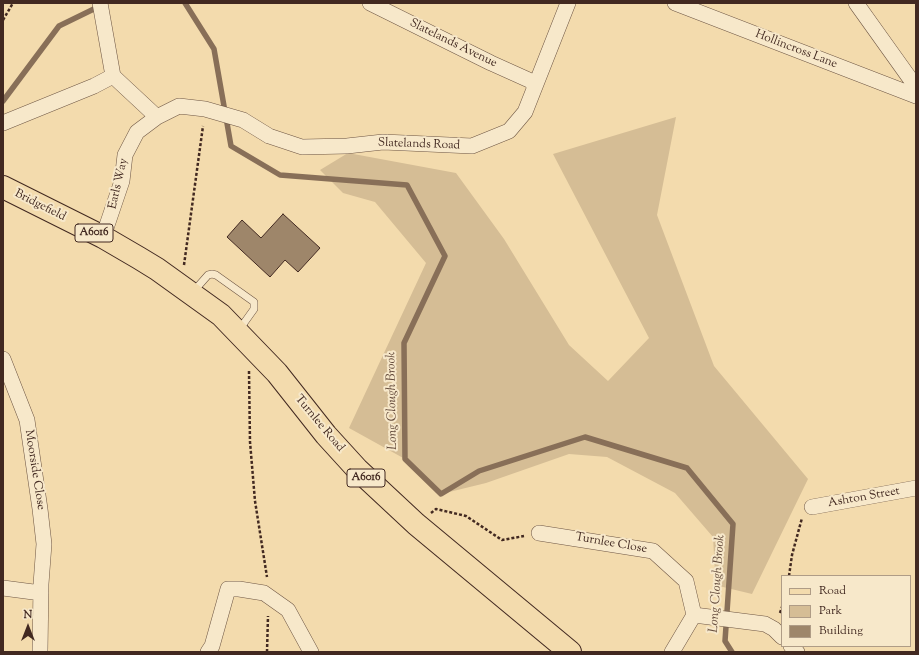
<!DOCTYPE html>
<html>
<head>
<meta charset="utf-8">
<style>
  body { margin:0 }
  #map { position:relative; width:919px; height:655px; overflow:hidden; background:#f3dbad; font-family:"Sorts Mill Goudy",serif }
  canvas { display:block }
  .frame { position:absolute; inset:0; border:4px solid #422921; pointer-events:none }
  .legend { position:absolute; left:781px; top:575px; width:130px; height:72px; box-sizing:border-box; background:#f7e8ca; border:1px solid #af9c86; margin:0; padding:5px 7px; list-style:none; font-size:12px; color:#422921 }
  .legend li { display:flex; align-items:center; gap:8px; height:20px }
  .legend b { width:20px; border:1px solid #af9c86 }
  .north { position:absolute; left:8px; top:607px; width:40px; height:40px; -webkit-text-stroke:3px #f7e8ca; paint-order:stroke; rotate:0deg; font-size:11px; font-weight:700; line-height:16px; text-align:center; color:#422921 }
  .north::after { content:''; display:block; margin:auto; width:14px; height:18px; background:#422921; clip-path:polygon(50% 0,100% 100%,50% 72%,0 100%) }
</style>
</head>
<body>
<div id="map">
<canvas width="919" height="655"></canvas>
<div class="frame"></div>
<ul class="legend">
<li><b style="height:5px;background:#f3dbad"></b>Road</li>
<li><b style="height:11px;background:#d5bd95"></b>Park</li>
<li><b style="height:11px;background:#9e866a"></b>Building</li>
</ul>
<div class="north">N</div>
</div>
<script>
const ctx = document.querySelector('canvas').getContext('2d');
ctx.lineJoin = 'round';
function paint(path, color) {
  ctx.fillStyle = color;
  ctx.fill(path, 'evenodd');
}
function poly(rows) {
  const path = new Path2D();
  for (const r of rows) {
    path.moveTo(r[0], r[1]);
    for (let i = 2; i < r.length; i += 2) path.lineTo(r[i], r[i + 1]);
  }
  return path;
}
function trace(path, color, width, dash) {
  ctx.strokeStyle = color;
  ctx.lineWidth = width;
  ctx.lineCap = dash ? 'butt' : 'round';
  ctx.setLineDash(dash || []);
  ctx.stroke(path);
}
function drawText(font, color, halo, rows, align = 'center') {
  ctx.font = font + ' "Sorts Mill Goudy",serif';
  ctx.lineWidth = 4;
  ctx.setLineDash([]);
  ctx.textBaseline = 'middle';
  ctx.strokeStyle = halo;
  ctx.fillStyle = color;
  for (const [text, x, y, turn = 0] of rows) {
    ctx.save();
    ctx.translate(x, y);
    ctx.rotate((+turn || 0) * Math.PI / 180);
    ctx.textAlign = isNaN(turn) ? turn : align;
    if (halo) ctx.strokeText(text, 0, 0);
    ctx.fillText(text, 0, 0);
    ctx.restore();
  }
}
paint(poly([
  [676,117,657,215,714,366,808,479,752,594,719,586,716,590,713,537,675,493,607,457,569,454,486,483,441,494,405,459,349,428,426,263,375,202,343,193,320,170,348,153,456,173,504,239,569,345,608,381,649,338,553,154]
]), '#d5bd95');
trace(poly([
  [185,3,214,49,231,146,280,175,407,185,445,256,404,343,405,459,441,494,479,471,585,437,687,468,733,524,725,641,732,652],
  [3,101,59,26,100,6]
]), '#886f58', 5.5);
const building = poly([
  [283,214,320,248,298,272,285,260,270,277,227,237,242,220,261,238,283,214]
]);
paint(building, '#9e866a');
trace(building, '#422921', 1);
const service = poly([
  [193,292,208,275,212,274,216,275,254,302,254,309,239,330]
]);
const minor = poly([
  [100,3,113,76,157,117,179,106,205,109,243,120,269,136,302,147,347,146,383,142,472,146,509,131,525,112,568,3],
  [370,3,491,63,531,81,535,87],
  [675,3,916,96],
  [856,3,916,87],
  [3,123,94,86,113,76],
  [103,237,122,181,125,155,137,132,157,117],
  [3,359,27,420,40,509,44,544,41,584,40,652],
  [812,507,916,488],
  [539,533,653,551,686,581,694,615],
  [3,588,41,593],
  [791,646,797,652],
  [208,652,212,646,228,589,239,589,264,593,288,610,311,652],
  [672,652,694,615,765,624,774,629,782,637]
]);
const primary = poly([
  [3,187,103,237,139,258,157,269,221,315,277,373,326,435,357,469,416,524,570,652]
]);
trace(service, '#6e5644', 8);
trace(minor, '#6e5644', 16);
trace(primary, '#422921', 24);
trace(poly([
  [3,20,13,3],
  [184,265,203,126],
  [249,371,250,442,255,501,267,577],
  [431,513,436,509,466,516,502,540,524,536],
  [789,576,792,555,802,518],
  [780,613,782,607],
  [267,652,268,616]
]), '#422921', 2.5, [3, 2]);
trace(service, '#f7e8ca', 7);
trace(minor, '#f7e8ca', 15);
trace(primary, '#f3dbad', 22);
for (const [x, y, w] of [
  [94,233,38],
  [366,478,38]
]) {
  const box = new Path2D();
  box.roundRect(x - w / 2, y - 9, w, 18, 3);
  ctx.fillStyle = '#f7e8ca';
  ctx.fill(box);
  trace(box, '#422921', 1);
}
drawText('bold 11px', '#422921', null, [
  ["A6016",94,233],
  ["A6016",366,478]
]);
drawText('12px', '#422921', '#f7e8ca', [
  ["Slatelands Avenue",453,44,26],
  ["Hollincross Lane",796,50,21],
  ["Slatelands Road",419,145,2],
  ["Earls Way",119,184,-77],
  ["Bridgefield",40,206,27],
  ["Turnlee Road",319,424,50],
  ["Moorside Close",34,470,81],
  ["Ashton Street",864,498,-10],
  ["Turnlee Close",611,544,10]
]);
drawText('italic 13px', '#654c3d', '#f7e8ca', [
  ["Long Clough Brook",393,401,-91],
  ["Long Clough Brook",718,584,-86]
]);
</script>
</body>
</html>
